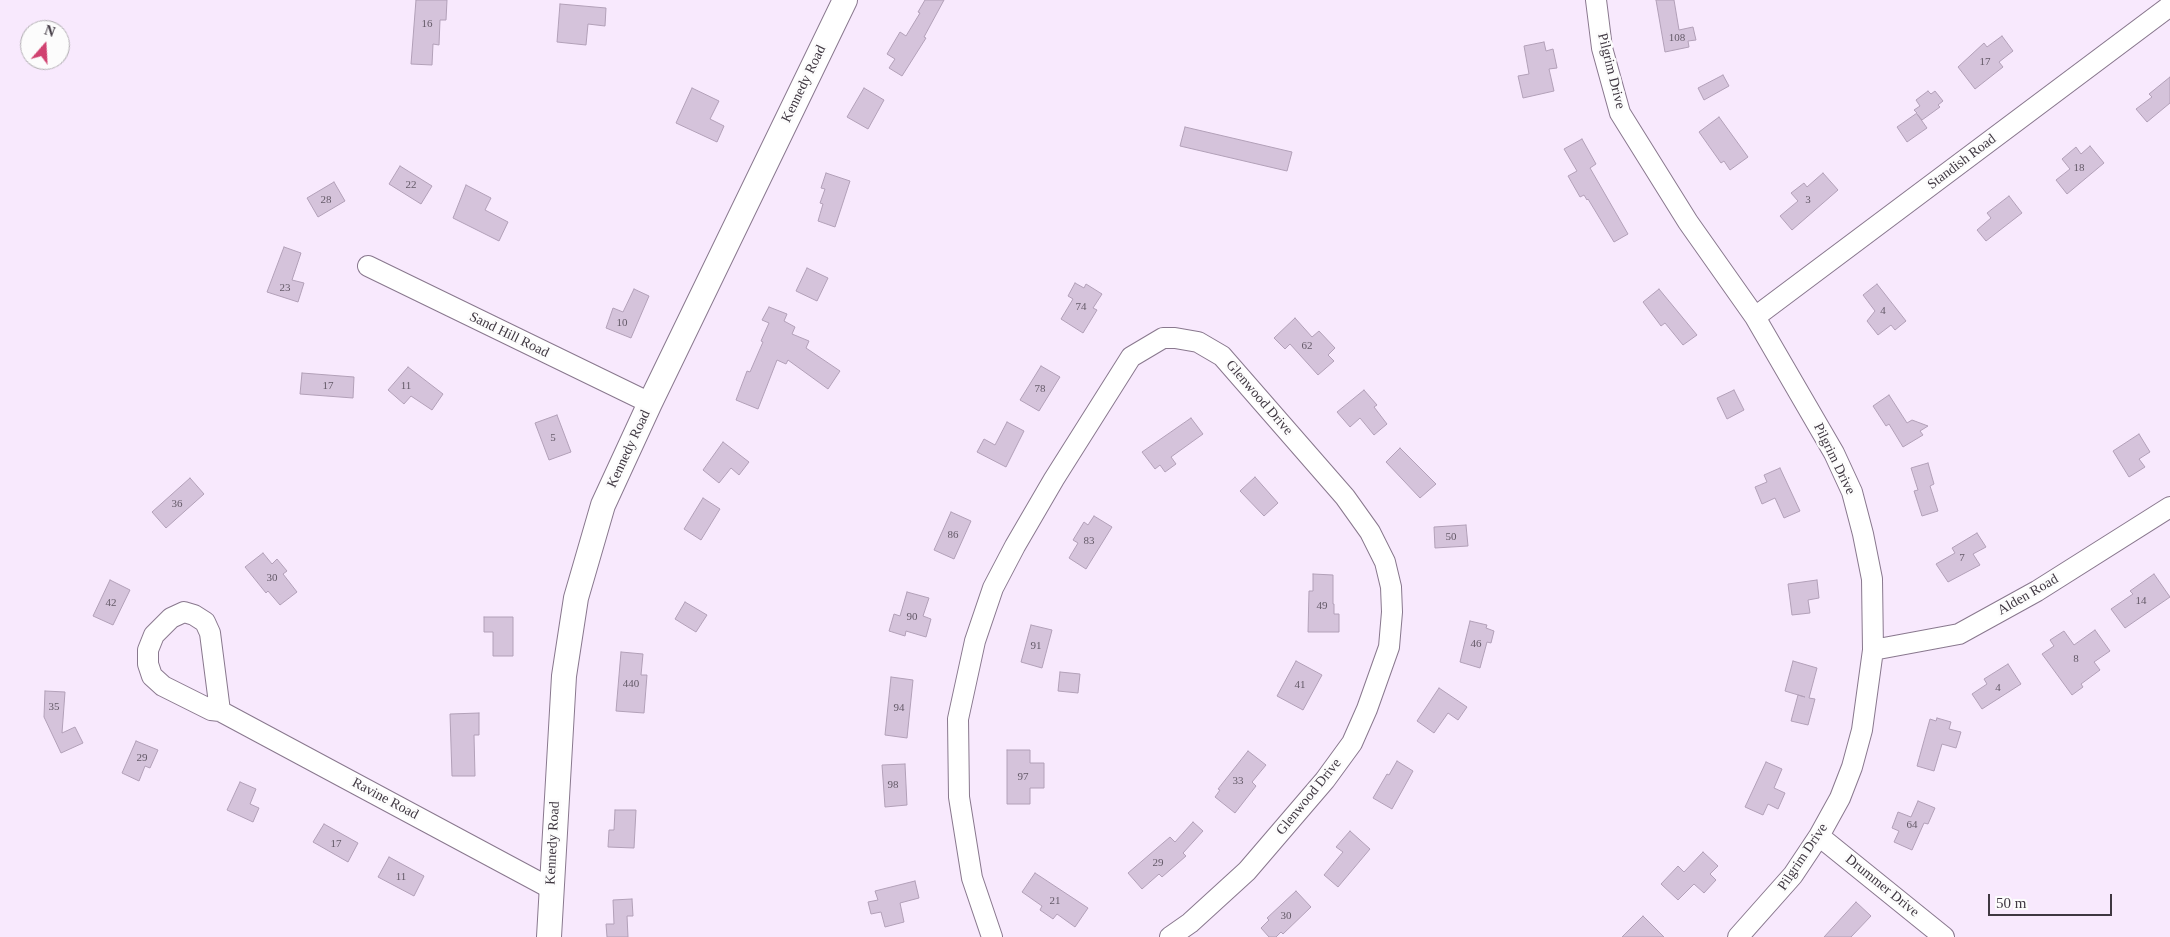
<!DOCTYPE html>
<html>
<head>
<meta charset="utf-8">
<style>
  body { margin:0 }
  #map { position:relative; width:2170px; height:937px; overflow:hidden; background:#f8e9fd; font-family:Georgia,serif }
  canvas { display:block }
  .north { position:absolute; left:20px; top:20px; width:50px; height:50px; box-sizing:border-box; background:#fcfcfc; border:1px solid #b0adb1; border-radius:50%; rotate:19deg; font-size:14px; font-weight:700; line-height:20px; text-align:center; color:#3f3741 }
  .north::after { content:''; display:block; margin:auto; width:18px; height:22px; background:#d04270; clip-path:polygon(50% 0,100% 100%,50% 72%,0 100%) }
  .scale { position:absolute; left:1988px; top:894px; width:124px; height:22px; box-sizing:border-box; border:2px solid #3f3741; border-top:0; padding-left:6px; font-size:15px; line-height:18px; white-space:nowrap; color:#3f3741; -webkit-text-stroke:4px #fcfcfc; paint-order:stroke }
</style>
</head>
<body>
<div id="map">
<canvas width="2170" height="937"></canvas>
<div class="north">N</div>
<div class="scale">50 m</div>
</div>
<script>
const ctx = document.querySelector('canvas').getContext('2d');
ctx.lineJoin = 'round';
function paint(path, color) {
  ctx.fillStyle = color;
  ctx.fill(path, 'evenodd');
}
function poly(rows) {
  const path = new Path2D();
  for (const r of rows) {
    path.moveTo(r[0], r[1]);
    for (let i = 2; i < r.length; i += 2) path.lineTo(r[i], r[i + 1]);
  }
  return path;
}
function trace(path, color, width, dash) {
  ctx.strokeStyle = color;
  ctx.lineWidth = width;
  ctx.lineCap = dash ? 'butt' : 'round';
  ctx.setLineDash(dash || []);
  ctx.stroke(path);
}
function drawText(font, color, halo, rows, align = 'center') {
  ctx.font = font + ' Georgia,serif';
  ctx.lineWidth = 5;
  ctx.setLineDash([]);
  ctx.textBaseline = 'middle';
  ctx.strokeStyle = halo;
  ctx.fillStyle = color;
  for (const [text, x, y, turn = 0] of rows) {
    ctx.save();
    ctx.translate(x, y);
    ctx.rotate((+turn || 0) * Math.PI / 180);
    ctx.textAlign = isNaN(turn) ? turn : align;
    if (halo) ctx.strokeText(text, 0, 0);
    ctx.fillText(text, 0, 0);
    ctx.restore();
  }
}
const building = poly([
  [416,0,447,0,446,20,440,20,439,45,433,44,432,65,411,64,416,0],
  [925,0,944,0,924,37,926,38,902,76,889,68,895,59,887,54,900,32,906,36,920,13,918,12,925,0],
  [1656,0,1674,0,1679,30,1693,27,1696,40,1688,41,1689,47,1665,52,1656,0],
  [560,4,606,8,605,26,588,24,586,45,557,42,560,4],
  [2002,36,2013,51,1999,62,2003,67,1975,89,1958,67,1984,43,1987,47,2002,36],
  [1544,42,1546,51,1553,49,1557,68,1549,69,1554,91,1523,98,1518,76,1529,74,1524,46,1544,42],
  [1723,75,1729,86,1704,100,1698,88,1723,75],
  [2170,77,2170,103,2147,122,2136,109,2152,97,2149,94,2170,77],
  [692,88,719,101,710,119,724,126,717,142,676,123,692,88],
  [864,88,884,100,868,129,847,117,864,88],
  [1928,91,1931,94,1935,91,1943,101,1938,105,1940,107,1922,120,1917,114,1927,128,1907,142,1897,127,1917,113,1914,110,1920,106,1916,100,1928,91],
  [1719,117,1748,157,1730,170,1724,161,1721,163,1699,132,1719,117],
  [1185,127,1292,152,1287,171,1180,146,1185,127],
  [1582,139,1596,164,1590,168,1628,234,1614,242,1588,199,1587,200,1584,195,1580,197,1568,176,1577,171,1564,149,1582,139],
  [2090,146,2104,163,2067,194,2056,180,2070,169,2062,159,2076,147,2081,154,2090,146],
  [400,166,432,186,421,204,389,184,400,166],
  [826,173,850,181,835,227,818,221,823,204,820,203,825,189,821,188,826,173],
  [1823,173,1838,190,1792,230,1780,216,1798,201,1791,193,1804,183,1807,187,1823,173],
  [334,182,345,201,318,217,307,198,334,182],
  [466,185,491,198,485,210,508,222,499,241,453,218,466,185],
  [2009,196,2022,213,1986,241,1977,230,1991,218,1987,213,2009,196],
  [284,247,301,253,292,280,304,283,298,302,267,292,284,247],
  [807,268,828,278,817,301,796,291,807,268],
  [1075,283,1084,288,1086,284,1102,294,1093,308,1097,310,1083,333,1061,319,1073,299,1068,296,1075,283],
  [1877,284,1906,321,1895,330,1891,325,1878,335,1867,321,1875,311,1863,295,1877,284],
  [634,289,649,296,631,338,606,328,613,308,623,312,634,289],
  [1659,289,1697,335,1683,345,1665,323,1661,326,1643,302,1659,289],
  [769,307,787,314,784,321,795,327,792,334,809,341,806,348,840,371,828,389,788,360,786,364,777,360,758,409,736,400,747,371,750,372,763,342,761,341,769,323,762,320,769,307],
  [1295,318,1312,337,1319,331,1335,348,1328,355,1334,361,1318,375,1290,344,1285,349,1274,338,1295,318],
  [1041,366,1060,377,1039,411,1020,400,1041,366],
  [408,367,443,394,432,410,411,396,404,404,388,390,408,367],
  [302,373,354,377,353,398,300,394,302,373],
  [1364,390,1377,405,1374,407,1387,424,1374,435,1360,418,1350,427,1337,412,1364,390],
  [1734,390,1744,410,1727,419,1717,398,1734,390],
  [1889,395,1907,423,1912,420,1928,426,1920,431,1923,435,1903,447,1889,424,1886,426,1873,406,1889,395],
  [557,415,571,452,549,460,535,423,557,415],
  [1191,418,1203,434,1171,457,1176,464,1165,472,1160,465,1155,469,1142,452,1191,418],
  [1007,422,1024,431,1006,467,977,452,984,439,995,445,1007,422],
  [2139,434,2150,452,2139,459,2145,467,2129,477,2113,451,2139,434],
  [723,442,749,462,739,475,731,468,719,483,703,470,723,442],
  [1400,448,1436,484,1420,498,1386,462,1400,448],
  [1928,463,1934,484,1930,486,1938,511,1922,516,1914,491,1918,490,1911,468,1928,463],
  [1780,468,1800,511,1784,518,1775,498,1762,504,1755,487,1767,482,1764,475,1780,468],
  [1255,477,1278,503,1264,516,1240,491,1255,477],
  [190,478,204,494,166,528,152,512,190,478],
  [703,498,720,509,701,540,684,529,703,498],
  [951,512,971,521,954,559,934,550,951,512],
  [1094,516,1112,527,1086,569,1069,558,1078,543,1073,540,1084,522,1088,525,1094,516],
  [1466,525,1468,546,1435,548,1434,527,1466,525],
  [1977,533,1986,547,1973,554,1980,565,1948,582,1936,564,1955,553,1952,548,1977,533],
  [263,553,272,564,277,559,287,571,283,574,297,592,280,605,268,591,266,593,245,567,263,553],
  [1313,574,1333,575,1333,604,1334,604,1334,614,1339,614,1339,632,1308,632,1309,591,1313,591,1313,574],
  [2154,574,2170,597,2125,628,2111,609,2133,594,2130,591,2154,574],
  [110,580,130,590,113,625,93,616,110,580],
  [1817,580,1819,598,1808,600,1810,613,1792,615,1788,584,1817,580],
  [907,592,929,598,923,616,931,619,926,637,906,631,905,636,889,631,894,614,900,616,907,592],
  [685,602,707,615,696,632,675,619,685,602],
  [484,617,513,617,513,656,493,656,493,632,484,632,484,617],
  [1470,621,1487,625,1486,628,1494,631,1491,643,1487,642,1480,668,1460,662,1470,621],
  [1031,625,1052,630,1042,668,1021,662,1031,625],
  [2095,630,2110,651,2094,662,2100,670,2081,684,2083,687,2072,695,2042,654,2054,646,2050,640,2064,631,2074,645,2095,630],
  [621,652,643,654,641,675,647,675,644,713,616,711,621,652],
  [1296,661,1322,675,1303,710,1277,696,1296,661],
  [1793,661,1817,668,1809,698,1815,699,1808,725,1791,721,1798,695,1805,697,1785,691,1793,661],
  [2008,664,2021,684,1982,709,1972,694,1987,684,1984,679,2008,664],
  [1060,672,1080,674,1078,693,1058,691,1060,672],
  [891,677,913,680,907,738,885,735,891,677],
  [1439,688,1467,707,1458,720,1448,713,1434,733,1417,721,1439,688],
  [45,691,65,692,62,733,75,727,83,743,61,753,44,717,45,691],
  [479,713,479,735,474,735,475,776,452,776,450,714,479,713],
  [1937,718,1951,722,1949,729,1961,732,1956,748,1942,744,1934,771,1917,766,1930,719,1936,721,1937,718],
  [136,741,158,750,150,768,145,766,139,781,122,773,136,741],
  [1007,750,1030,750,1030,763,1044,763,1044,788,1030,788,1030,804,1007,804,1007,750],
  [1248,751,1266,765,1252,782,1256,786,1235,813,1215,797,1220,790,1218,789,1248,751],
  [1397,761,1413,771,1392,809,1373,798,1387,774,1389,775,1397,761],
  [1766,762,1782,769,1774,788,1785,793,1778,809,1768,804,1763,815,1745,807,1766,762],
  [905,764,907,805,885,807,882,765,905,764],
  [240,782,256,789,250,804,259,808,253,822,227,810,240,782],
  [1918,801,1935,808,1928,824,1924,823,1912,850,1894,842,1899,831,1892,828,1898,812,1911,817,1918,801],
  [615,810,636,810,634,848,608,847,609,830,614,830,615,810],
  [1193,822,1203,831,1183,853,1186,856,1162,877,1159,874,1142,889,1128,873,1170,837,1175,842,1193,822],
  [324,824,358,843,348,862,313,842,324,824],
  [1350,831,1370,849,1338,887,1324,875,1343,852,1336,847,1350,831],
  [1703,852,1718,866,1710,874,1716,880,1704,893,1694,884,1678,900,1661,884,1678,866,1684,872,1703,852],
  [389,857,424,876,414,896,378,877,389,857],
  [1035,873,1088,908,1075,927,1057,914,1053,919,1040,910,1042,906,1022,892,1035,873],
  [915,881,919,898,900,903,904,922,885,927,881,912,871,914,868,902,878,900,875,891,915,881],
  [1296,891,1311,907,1283,934,1281,932,1276,937,1269,937,1261,928,1269,920,1267,918,1296,891],
  [632,899,633,916,627,916,628,937,607,937,606,924,614,924,613,900,632,899],
  [1856,902,1871,916,1851,937,1824,937,1856,902],
  [1643,916,1664,937,1622,937,1643,916]
]);
paint(building, '#d5c3db');
trace(building, '#b2a0b8', 1);
const minor = poly([
  [1596,0,1602,48,1620,113,1688,222,1755,317,1834,453,1852,492,1863,534,1872,579,1873,650,1862,730,1852,767,1840,798,1819,836,1793,875,1738,937],
  [368,266,650,403],
  [1755,317,2170,6],
  [1873,650,1959,634,2037,591,2170,507],
  [220,711,210,633,205,622,194,615,184,612,171,618,154,635,148,650,148,664,152,676,163,686,211,710,220,711,550,888],
  [1819,836,1944,937],
  [992,937,972,878,959,797,958,719,975,641,993,588,1015,546,1054,479,1131,357,1163,338,1175,338,1198,342,1222,356,1345,497,1370,532,1385,562,1391,587,1392,612,1389,647,1367,709,1352,743,1325,780,1247,871,1190,923,1170,937]
]);
const tertiary = poly([
  [549,937,564,676,576,598,603,505,650,403,845,0]
]);
trace(minor, '#89788e', 22);
trace(tertiary, '#89788e', 26);
trace(minor, '#fff', 20);
trace(tertiary, '#fff', 24);
drawText('11px', '#645a68', null, [
  ["16",427,24],
  ["108",1677,38],
  ["17",1985,62],
  ["18",2079,168],
  ["22",411,185],
  ["28",326,200],
  ["3",1808,200],
  ["23",285,288],
  ["74",1081,307],
  ["4",1883,311],
  ["10",622,323],
  ["62",1307,346],
  ["17",328,386],
  ["11",406,386],
  ["78",1040,389],
  ["5",553,438],
  ["36",177,504],
  ["86",953,535],
  ["50",1451,537],
  ["83",1089,541],
  ["7",1962,558],
  ["30",272,578],
  ["14",2141,601],
  ["42",111,603],
  ["49",1322,606],
  ["90",912,617],
  ["46",1476,644],
  ["91",1036,646],
  ["8",2076,659],
  ["440",631,684],
  ["41",1300,685],
  ["4",1998,688],
  ["35",54,707],
  ["94",899,708],
  ["29",142,758],
  ["97",1023,777],
  ["33",1238,781],
  ["98",893,785],
  ["64",1912,825],
  ["17",336,844],
  ["29",1158,863],
  ["11",401,877],
  ["21",1055,901],
  ["30",1286,916]
]);
drawText('14px', '#3f3741', '#fcfcfc', [
  ["Pilgrim Drive",1611,71,76],
  ["Kennedy Road",804,84,-64],
  ["Standish Road",1962,162,-37],
  ["Sand Hill Road",509,335,26],
  ["Glenwood Drive",1259,398,49],
  ["Kennedy Road",629,449,-65],
  ["Pilgrim Drive",1834,459,64],
  ["Alden Road",2028,595,-30],
  ["Glenwood Drive",1309,797,-51],
  ["Ravine Road",385,799,28],
  ["Kennedy Road",553,843,-87],
  ["Pilgrim Drive",1803,857,-56],
  ["Drummer Drive",1882,886,39]
]);
</script>
</body>
</html>
